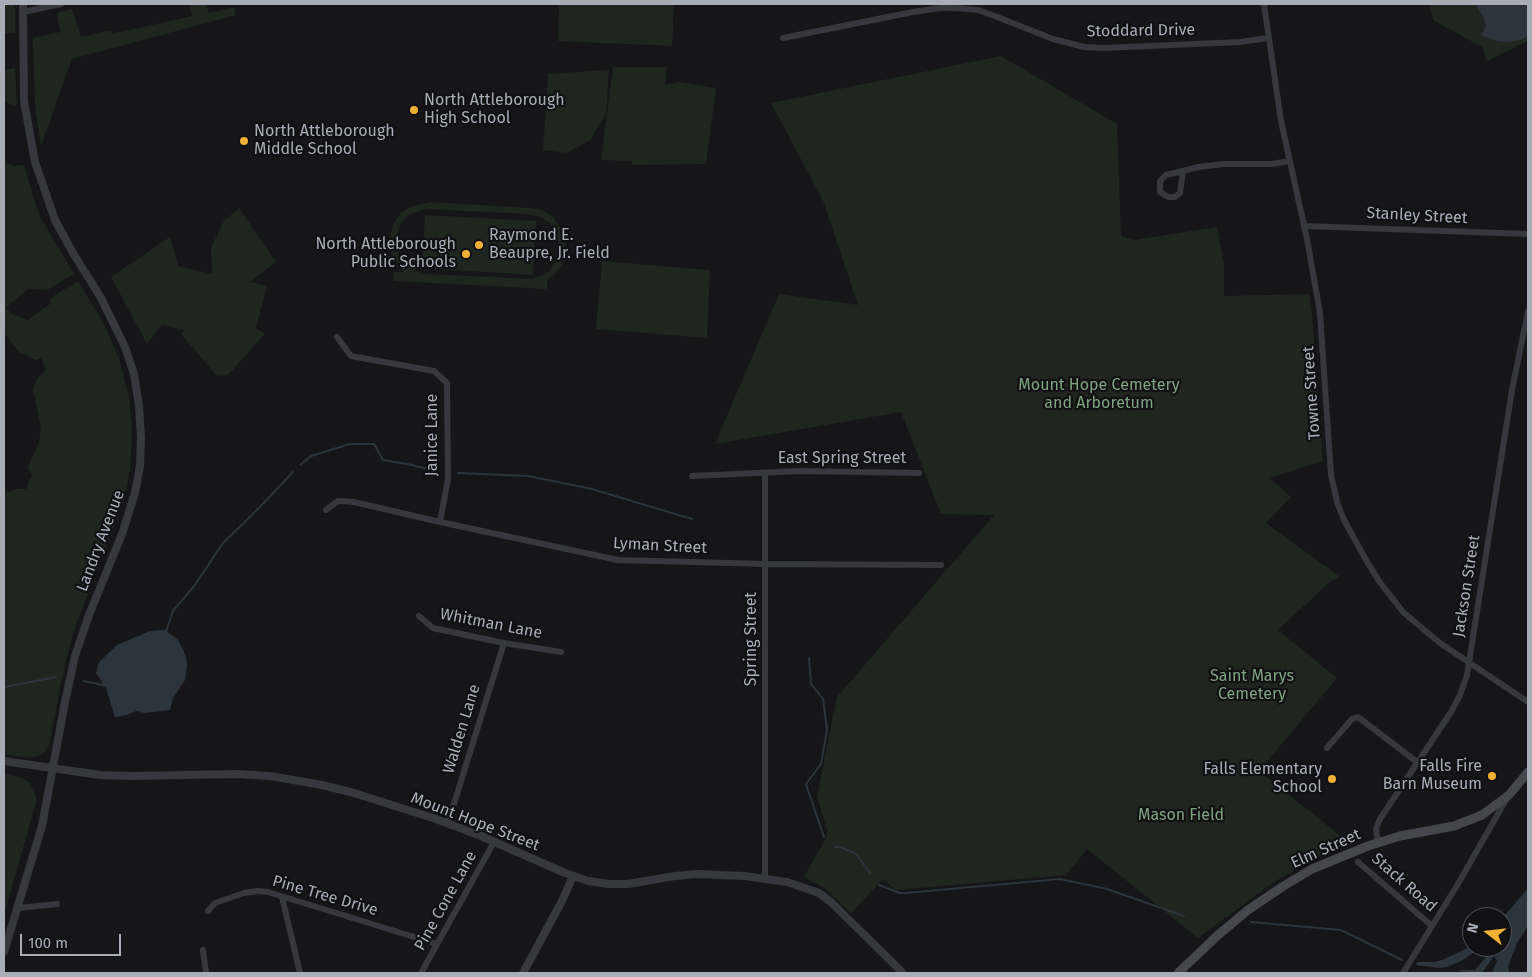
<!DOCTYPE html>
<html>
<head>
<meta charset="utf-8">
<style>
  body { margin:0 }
  #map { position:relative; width:1532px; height:977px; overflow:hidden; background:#161618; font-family:"Fira Sans",sans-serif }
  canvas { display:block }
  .frame { position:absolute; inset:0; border:5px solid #a8adb8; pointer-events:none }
  .north { position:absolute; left:1462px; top:907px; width:50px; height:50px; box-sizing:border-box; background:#111113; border:1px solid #4d4f55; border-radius:50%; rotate:286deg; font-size:14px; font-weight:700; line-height:20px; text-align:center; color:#a8adb8 }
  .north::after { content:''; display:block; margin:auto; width:18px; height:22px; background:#f2b134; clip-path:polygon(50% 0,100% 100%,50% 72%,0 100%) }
  .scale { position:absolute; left:20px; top:934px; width:101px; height:22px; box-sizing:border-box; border:2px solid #a8adb8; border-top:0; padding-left:6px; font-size:15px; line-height:18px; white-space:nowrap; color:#a8adb8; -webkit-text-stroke:4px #111113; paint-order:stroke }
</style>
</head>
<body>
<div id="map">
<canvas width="1532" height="977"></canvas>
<div class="frame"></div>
<div class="north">N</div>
<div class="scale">100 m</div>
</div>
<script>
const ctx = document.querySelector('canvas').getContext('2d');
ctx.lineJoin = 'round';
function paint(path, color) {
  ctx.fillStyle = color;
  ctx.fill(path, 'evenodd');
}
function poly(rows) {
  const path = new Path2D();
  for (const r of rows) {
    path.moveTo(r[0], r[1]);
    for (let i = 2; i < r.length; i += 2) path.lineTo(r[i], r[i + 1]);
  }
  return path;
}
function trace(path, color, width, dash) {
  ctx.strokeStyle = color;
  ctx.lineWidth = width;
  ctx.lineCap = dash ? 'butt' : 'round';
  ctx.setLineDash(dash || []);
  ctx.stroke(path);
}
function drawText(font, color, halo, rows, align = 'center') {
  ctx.font = font + ' "Fira Sans",sans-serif';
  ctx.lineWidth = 4.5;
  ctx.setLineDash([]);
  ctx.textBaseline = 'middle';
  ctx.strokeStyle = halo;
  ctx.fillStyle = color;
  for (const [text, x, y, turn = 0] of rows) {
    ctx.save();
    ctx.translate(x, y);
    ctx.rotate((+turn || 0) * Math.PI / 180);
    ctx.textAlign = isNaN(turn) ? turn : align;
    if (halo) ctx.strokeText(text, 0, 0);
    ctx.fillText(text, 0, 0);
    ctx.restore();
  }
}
paint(poly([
  [4,4,15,4,15,33,4,33],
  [190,4,206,4,209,13,234,7,236,15,72,59,41,146,35,106,33,38,60,32,57,13,72,9,81,37,111,30,112,34,192,16],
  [559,4,674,4,672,46,558,41],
  [1430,4,1528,4,1528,41,1487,61,1482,47,1433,20],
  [1001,56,1117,124,1121,236,1134,240,1217,227,1224,264,1224,296,1309,294,1312,314,1323,461,1270,478,1291,497,1266,523,1340,577,1331,581,1278,630,1337,678,1259,771,1347,841,1274,882,1198,938,1087,849,1066,875,896,890,883,879,851,913,826,889,804,877,826,838,827,830,817,797,837,697,994,515,941,514,901,412,715,444,779,294,858,305,824,203,771,103],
  [613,67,667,67,665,85,678,82,716,88,706,164,632,165,632,161,601,160],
  [15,68,17,105,13,106,6,102,4,97,4,70],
  [609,70,606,114,590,140,567,153,543,150,548,74],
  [4,162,13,166,24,165,39,215,74,274,47,290,28,289,6,307,10,313,28,320,50,304,51,298,78,281,103,322,119,358,130,402,132,433,130,469,124,500,73,633,63,673,49,746,42,755,30,758,4,754,4,493,17,489,26,489,32,475,28,467,39,442,41,428,33,389,37,379,46,370,41,358,36,360,31,358,19,352,4,333],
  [431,202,529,208,542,210,553,217,564,233,566,246,562,265,554,275,547,280,547,289,393,281,394,272,404,272,395,261,390,249,390,236,394,223,401,213,412,206],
  [425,209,529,214,540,217,550,223,556,232,560,249,557,260,547,273,531,279,427,274,416,271,406,265,399,256,396,245,397,234,401,223,409,215],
  [239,208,276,262,250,282,267,286,256,328,265,334,228,375,217,376,181,334,184,330,162,325,147,344,111,277,170,237,178,266,212,274,211,247,224,221],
  [425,215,536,221,533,275,422,268],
  [602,261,710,270,707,338,596,329],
  [4,774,20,777,30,783,36,797,36,803,4,915]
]), '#1e261f');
paint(poly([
  [1475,4,1528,4,1528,36,1520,40,1507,42,1496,41,1481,35,1486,26,1484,18],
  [165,630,178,640,186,656,187,666,185,680,173,698,170,710,145,713,136,711,127,715,115,717,106,688,96,673,99,662,117,645,150,631],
  [1528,888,1528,926,1517,943,1508,967,1510,973,1492,973,1497,961,1494,956,1482,973,1457,971,1461,970,1475,970,1491,951,1493,947,1502,947,1502,919],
  [1472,946,1472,947,1482,947,1461,961,1447,967,1438,968,1416,965,1417,962,1434,962,1442,960]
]), '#2c353c');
trace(poly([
  [300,465,311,456,350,444,374,444,383,460,412,465,435,471],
  [458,473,528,476,592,489,692,519],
  [166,632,173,611,195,585,223,543,257,510,293,472],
  [809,658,811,684,823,699,827,730,821,764,806,784,824,837],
  [84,681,107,686],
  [4,687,56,677],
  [835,847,841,847,856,854,870,873],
  [879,885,900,893,906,893,1060,879,1107,889,1184,916],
  [1251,922,1341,930,1402,960]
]), '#2c353c', 2);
trace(poly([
  [1264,4,1281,121,1307,239,1320,313,1331,475,1337,502,1344,520,1366,560,1379,581,1403,612,1440,643,1528,702],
  [23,12,61,4],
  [783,38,913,12,940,8,956,8,978,10,992,15,1053,39,1084,47,1104,48,1240,42,1268,38],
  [1183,171,1166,175,1160,181,1160,192,1168,197,1175,197,1180,193,1183,171,1198,167,1224,164,1272,164,1289,161],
  [1304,226,1528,234],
  [337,337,351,356,434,371,447,383,448,479,440,522],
  [765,473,765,879],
  [692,476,800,471,919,473],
  [326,510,338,501,354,502,440,522,618,560,766,564,941,565],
  [419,616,433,628,504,643,561,652],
  [1327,748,1352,719,1358,717,1417,762],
  [448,823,504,643],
  [1378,843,1376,829,1380,819,1451,712,1460,695,1467,675,1512,390,1528,311],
  [1358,862,1432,926],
  [282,897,300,973],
  [18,908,57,904],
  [208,911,215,903,244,893,258,891,268,892,437,944],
  [203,950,206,973],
  [421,973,494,842],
  [1403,973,1458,884,1507,798]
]), '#37383d', 6);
trace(poly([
  [4,761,100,775,131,776,236,774,270,776,322,785,354,793,436,819,481,836,565,873,588,881,609,884,628,884,675,876,697,874,744,876,787,882,819,893,832,903,903,973],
  [4,952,42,826,65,702,75,656,89,615,122,534,135,493,140,466,141,438,139,406,134,374,125,347,101,298,73,253,55,220,35,162,24,101,23,4],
  [523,973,562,901,573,876]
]), '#37383d', 8);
trace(poly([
  [1178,973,1217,936,1248,910,1282,887,1312,869,1368,846,1400,836,1454,826,1482,815,1509,795,1528,772]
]), '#45474d', 9);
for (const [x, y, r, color] of [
  [414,110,5,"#f2b134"],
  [244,141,5,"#f2b134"],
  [479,245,5,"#f2b134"],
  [466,254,5,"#f2b134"],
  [1492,776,5,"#f2b134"],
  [1332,779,5,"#f2b134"]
]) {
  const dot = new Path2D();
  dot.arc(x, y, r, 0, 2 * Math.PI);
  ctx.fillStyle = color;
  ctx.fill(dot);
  trace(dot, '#111113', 2);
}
drawText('16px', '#a8adb8', '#111113', [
  ["Stoddard Drive",1141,31,-1],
  ["Stanley Street",1417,216,3],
  ["Towne Street",1312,393,-94],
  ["Janice Lane",433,435,-90],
  ["East Spring Street",842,459],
  ["Landry Avenue",101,541,-69],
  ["Lyman Street",660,546,3],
  ["Jackson Street",1467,586,-81],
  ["Whitman Lane",491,624,11],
  ["Spring Street",752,639,-90],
  ["Walden Lane",462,729,-73],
  ["Mount Hope Street",475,822,21],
  ["Elm Street",1326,849,-24],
  ["Stack Road",1404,883,41],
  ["Pine Tree Drive",325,896,16],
  ["Pine Cone Lane",446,901,-61]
]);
drawText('16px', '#a8adb8', '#111113', [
  ["North Attleborough",424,101],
  ["High School",424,119],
  ["North Attleborough",254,132],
  ["Middle School",254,150],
  ["Raymond E.",489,236],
  ["Beaupre, Jr. Field",489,254],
  ["North Attleborough",456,245,"right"],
  ["Public Schools",456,263,"right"],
  ["Falls Fire",1482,767,"right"],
  ["Barn Museum",1482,785,"right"],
  ["Falls Elementary",1322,770,"right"],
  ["School",1322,788,"right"]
], 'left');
drawText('16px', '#7fa381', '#111113', [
  ["Mount Hope Cemetery",1099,386],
  ["and Arboretum",1099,404],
  ["Saint Marys",1252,677],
  ["Cemetery",1252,695],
  ["Mason Field",1181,816]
]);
</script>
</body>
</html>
